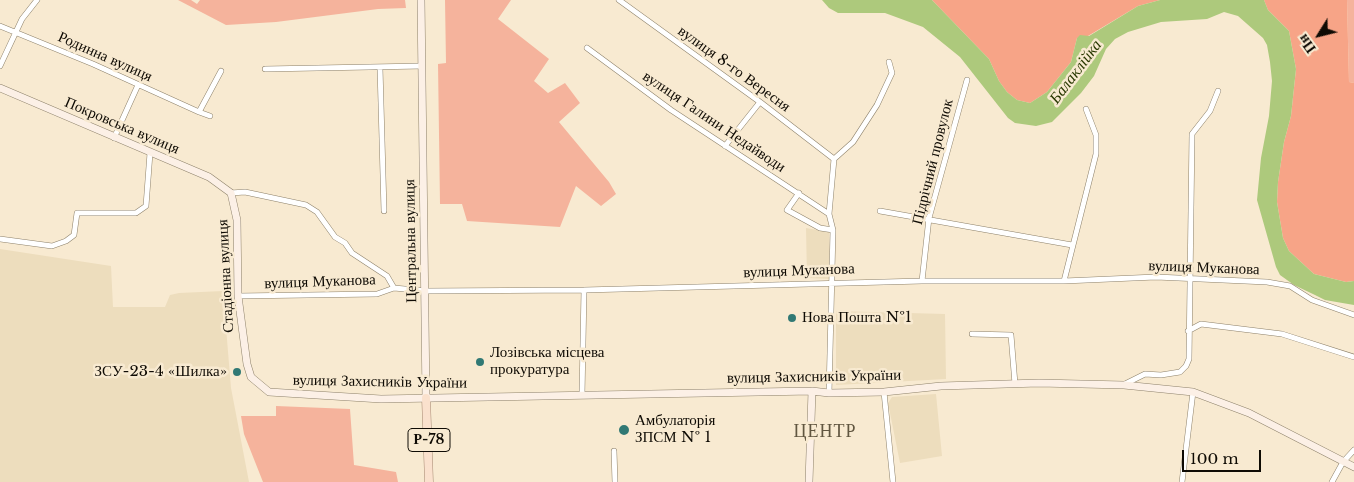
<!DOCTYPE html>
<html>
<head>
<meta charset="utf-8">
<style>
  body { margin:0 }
  #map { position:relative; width:1354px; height:482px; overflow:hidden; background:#f8ead1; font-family:"Libre Baskerville",serif }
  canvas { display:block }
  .north { position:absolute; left:1294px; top:10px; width:50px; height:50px; -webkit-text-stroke:4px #f8ead1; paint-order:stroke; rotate:234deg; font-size:14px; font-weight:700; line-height:20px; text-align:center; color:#0f0b04 }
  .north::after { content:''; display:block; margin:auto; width:18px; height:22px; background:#0f0b04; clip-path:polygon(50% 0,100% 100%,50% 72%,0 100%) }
  .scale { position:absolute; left:1182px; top:450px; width:79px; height:22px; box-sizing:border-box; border:2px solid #0f0b04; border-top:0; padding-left:6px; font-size:15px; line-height:18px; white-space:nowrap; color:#0f0b04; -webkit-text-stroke:4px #f8ead1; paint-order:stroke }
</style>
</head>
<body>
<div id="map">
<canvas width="1354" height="482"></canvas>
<div class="north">Пн</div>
<div class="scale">100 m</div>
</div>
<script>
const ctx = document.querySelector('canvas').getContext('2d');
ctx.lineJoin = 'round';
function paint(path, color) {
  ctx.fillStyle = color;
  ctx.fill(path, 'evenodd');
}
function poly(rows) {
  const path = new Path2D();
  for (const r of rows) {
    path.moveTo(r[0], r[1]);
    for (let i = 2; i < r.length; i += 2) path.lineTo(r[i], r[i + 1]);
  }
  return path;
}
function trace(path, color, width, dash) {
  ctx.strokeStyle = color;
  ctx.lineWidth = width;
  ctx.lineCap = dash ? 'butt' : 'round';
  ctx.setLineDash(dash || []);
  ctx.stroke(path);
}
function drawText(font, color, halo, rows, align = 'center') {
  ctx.font = font + ' "Libre Baskerville",serif';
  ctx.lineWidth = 5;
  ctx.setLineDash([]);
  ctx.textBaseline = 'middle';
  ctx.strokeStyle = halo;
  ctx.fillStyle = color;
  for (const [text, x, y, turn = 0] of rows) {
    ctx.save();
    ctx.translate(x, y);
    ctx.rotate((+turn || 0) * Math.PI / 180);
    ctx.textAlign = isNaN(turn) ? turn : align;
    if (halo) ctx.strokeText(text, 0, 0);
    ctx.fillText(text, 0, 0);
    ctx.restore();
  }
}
paint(poly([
  [806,228,829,232,829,279,807,278],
  [0,249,111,266,113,307,165,307,170,295,179,293,223,291,231,388,249,482,0,482],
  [836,311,945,314,946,379,836,385],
  [936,394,942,456,900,463,888,403,892,397]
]), '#edddbd');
paint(poly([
  [178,0,191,0,197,4,200,0,405,0,406,8,378,9,276,22,226,25],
  [445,0,511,0,498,19,549,59,534,81,548,93,565,83,580,103,559,122,609,182,616,194,601,206,576,186,560,227,467,221,462,204,440,204,438,64,446,63],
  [1347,0,1354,0,1354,83,1349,82],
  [276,406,350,409,354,465,396,472,398,482,263,482,244,434,241,416,276,416]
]), '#f5b39c');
paint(poly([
  [932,0,1160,0,1138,6,1088,36,1077,38,1071,62,1047,92,1030,103,1017,100,1007,92,999,81,989,59],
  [1264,0,1347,0,1349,82,1354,83,1354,281,1346,282,1314,274,1289,251,1283,238,1277,202,1278,182,1284,142,1291,116,1296,69,1289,31,1268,10]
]), '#f7a487');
paint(poly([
  [822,0,932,0,989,59,999,81,1007,92,1017,100,1030,103,1047,92,1071,62,1077,38,1080,35,1089,36,1138,6,1160,0,1264,0,1268,10,1289,31,1296,69,1291,116,1284,142,1278,182,1277,202,1283,238,1289,251,1314,274,1346,282,1354,281,1354,305,1325,300,1315,295,1294,285,1280,275,1276,267,1257,200,1261,158,1269,116,1272,81,1270,62,1267,45,1263,38,1238,16,1224,12,1207,19,1161,22,1128,32,1115,39,1106,49,1094,76,1081,93,1052,122,1036,126,1015,123,1008,118,960,57,923,27,885,13,838,13,829,8]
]), '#adc97c');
const street = poly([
  [619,0,760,102,834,159],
  [0,26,93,64,199,112,221,71],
  [587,48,671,110,829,214],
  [0,66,22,19,37,0],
  [380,68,384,211],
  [265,69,422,66],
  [199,112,210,116],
  [114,138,138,85],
  [725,146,760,102],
  [231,193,245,192,306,205,317,212,335,237,345,243,352,253,387,276,394,288],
  [799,193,787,210,820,228,833,230],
  [880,211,1072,245],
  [0,239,52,246,66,241,74,235,77,213,136,213,146,206,150,153],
  [922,281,929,218,967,80],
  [1064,281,1096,154,1096,135,1086,109],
  [238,296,377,294,394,288,426,291,584,290,922,281,1064,281,1156,277,1267,282,1290,286,1312,300,1354,315],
  [1188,331,1201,324,1282,334,1354,357],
  [972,334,1011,335,1015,384],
  [1125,384,1145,374,1161,375,1180,372,1186,366,1189,359,1192,134,1210,111,1218,91],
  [884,392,893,482],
  [829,393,833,230,829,214,834,159,853,142,877,105,892,73,889,62],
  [582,395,584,290],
  [614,451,615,482],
  [1182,482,1193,392],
  [1332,482,1343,462,1354,450]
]);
const secondary = poly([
  [421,0,426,398],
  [0,88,209,177,231,193,237,220,238,296,247,364,251,377,269,392,381,399,812,391,829,393,884,392,941,386,1039,383,1124,385,1193,392,1249,413,1354,467],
  [809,482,812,391]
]);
const primary = poly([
  [426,398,429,482]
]);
trace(street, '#8d816a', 6);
trace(secondary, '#8d816a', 8);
trace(primary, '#a58971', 9);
trace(street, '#fff', 5);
trace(secondary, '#fcf0e6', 7);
trace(primary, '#fae1cd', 8);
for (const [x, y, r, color] of [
  [792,318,5,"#317974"],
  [480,362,5,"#317974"],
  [237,372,5,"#317974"],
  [624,430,6,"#317974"]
]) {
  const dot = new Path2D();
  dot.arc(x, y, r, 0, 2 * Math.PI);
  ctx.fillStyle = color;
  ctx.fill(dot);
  trace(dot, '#f8ead1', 2);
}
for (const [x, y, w] of [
  [429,440,42]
]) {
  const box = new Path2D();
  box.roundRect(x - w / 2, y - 11.5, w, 23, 4);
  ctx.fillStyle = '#f8ead1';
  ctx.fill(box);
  trace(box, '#0f0b04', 1);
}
drawText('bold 14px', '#0f0b04', null, [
  ["Р-78",429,440]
]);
drawText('15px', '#0f0b04', '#f8ead1', [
  ["Родинна вулиця",105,57,24],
  ["вулиця 8-го Вересня",734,69,36],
  ["вулиця Галини Недайводи",714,122,34],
  ["Покровська вулиця",122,126,23],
  ["Підрічний провулок",933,162,-76],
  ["Центральна вулиця",411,241,-91],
  ["вулиця Муканова",1204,268,2],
  ["вулиця Муканова",799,271,-2],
  ["Стадіонна вулиця",226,276,-93],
  ["вулиця Муканова",320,282,-2],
  ["вулиця Захисників України",814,377,-1],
  ["вулиця Захисників України",380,382,1]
]);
drawText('15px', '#0f0b04', '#f8ead1', [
  ["Нова Пошта №1",802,318],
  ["Лозівська місцева",490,353],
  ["прокуратура",490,370],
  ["ЗСУ-23-4 «Шилка»",227,372,"right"],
  ["Амбулаторія",635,421],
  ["ЗПСМ № 1",635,438]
], 'left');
drawText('italic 16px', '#283800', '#f8ead1', [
  ["Балаклійка",1076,72,-53]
]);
ctx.letterSpacing = '1px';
drawText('18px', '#615640', '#f8ead1', [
  ["ЦЕНТР",825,432]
]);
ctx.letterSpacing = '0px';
</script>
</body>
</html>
